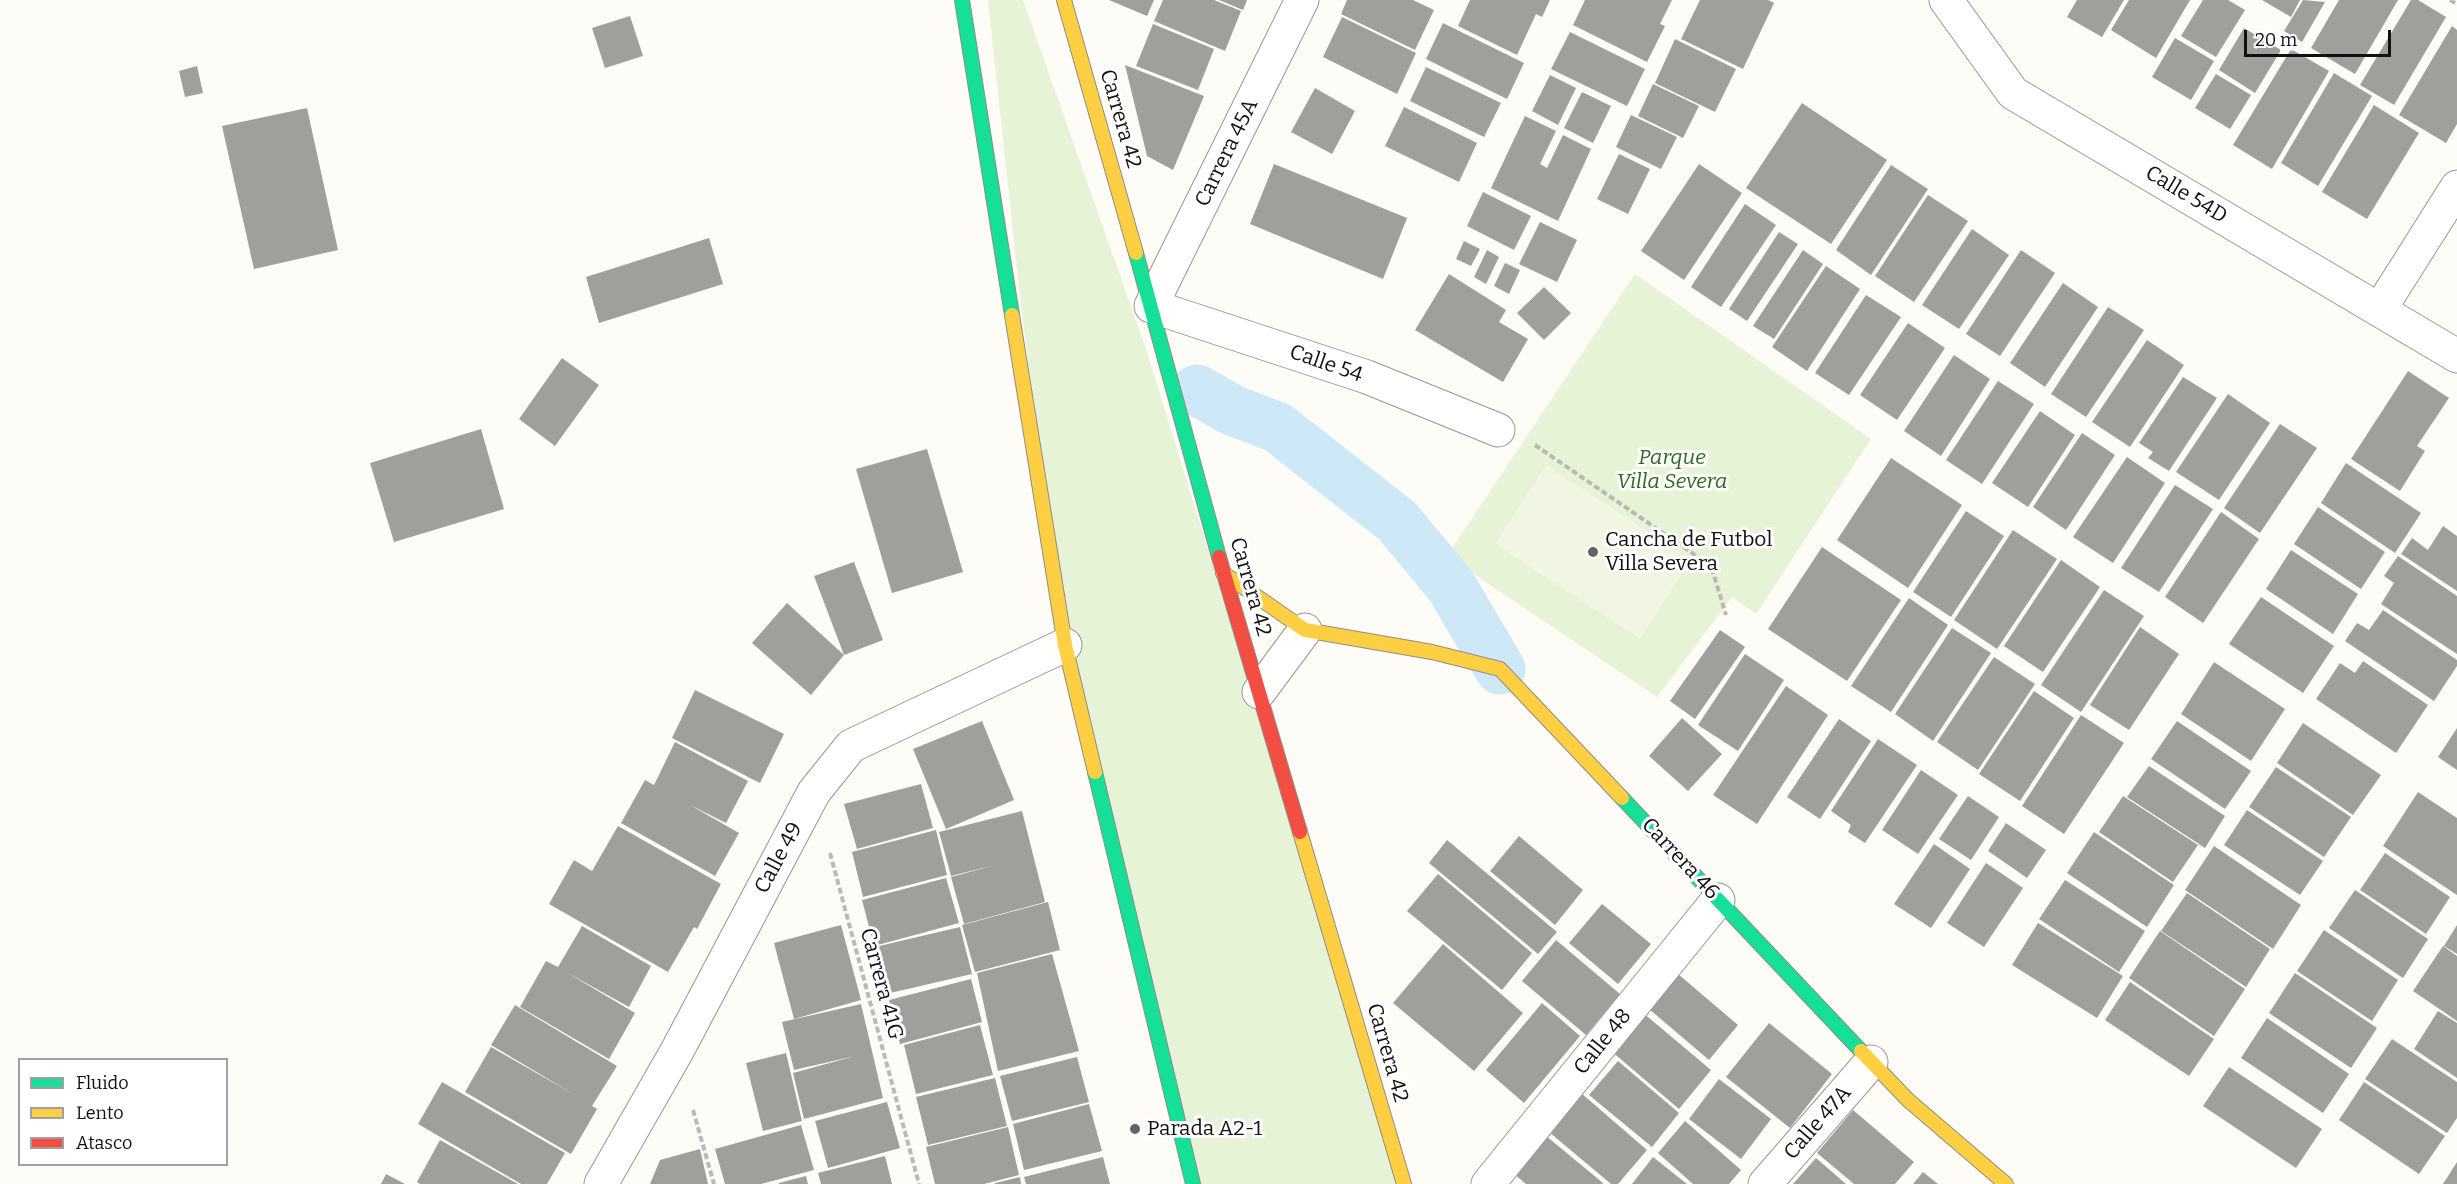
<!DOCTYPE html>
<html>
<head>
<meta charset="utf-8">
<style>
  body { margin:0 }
  #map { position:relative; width:2457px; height:1184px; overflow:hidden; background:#fdfcf7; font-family:Bitter,serif }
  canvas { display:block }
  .legend { position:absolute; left:18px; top:1058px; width:210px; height:108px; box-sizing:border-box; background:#fff; border:2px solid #a0a0a0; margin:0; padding:8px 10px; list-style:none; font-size:18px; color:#111 }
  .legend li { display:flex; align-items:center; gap:12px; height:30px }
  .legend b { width:30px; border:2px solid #a0a0a0 }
  .scale { position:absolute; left:2244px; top:30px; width:147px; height:27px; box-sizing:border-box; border:3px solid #111; border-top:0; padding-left:8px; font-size:18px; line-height:21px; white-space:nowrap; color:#111; -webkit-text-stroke:4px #fff; paint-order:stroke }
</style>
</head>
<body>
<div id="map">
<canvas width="2457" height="1184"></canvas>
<ul class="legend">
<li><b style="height:8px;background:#16e098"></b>Fluido</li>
<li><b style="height:8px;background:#ffcf43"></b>Lento</li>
<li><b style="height:8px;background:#f24e42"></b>Atasco</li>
</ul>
<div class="scale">20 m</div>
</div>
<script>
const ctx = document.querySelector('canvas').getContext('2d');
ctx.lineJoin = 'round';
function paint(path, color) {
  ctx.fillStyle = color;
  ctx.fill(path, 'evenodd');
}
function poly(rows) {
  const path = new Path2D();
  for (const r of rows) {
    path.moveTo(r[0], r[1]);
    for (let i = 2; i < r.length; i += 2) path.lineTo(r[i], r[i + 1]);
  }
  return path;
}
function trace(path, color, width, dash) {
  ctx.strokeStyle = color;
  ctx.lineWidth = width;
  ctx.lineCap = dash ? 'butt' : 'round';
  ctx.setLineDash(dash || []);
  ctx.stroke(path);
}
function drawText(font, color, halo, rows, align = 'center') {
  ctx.font = font + ' Bitter,serif';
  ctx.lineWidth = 6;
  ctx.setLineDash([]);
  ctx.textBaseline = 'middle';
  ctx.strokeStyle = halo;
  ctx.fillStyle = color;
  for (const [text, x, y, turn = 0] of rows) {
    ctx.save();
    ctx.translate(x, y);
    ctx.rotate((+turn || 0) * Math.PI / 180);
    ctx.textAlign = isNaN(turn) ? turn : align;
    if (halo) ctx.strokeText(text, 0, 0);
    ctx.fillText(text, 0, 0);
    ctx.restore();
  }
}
paint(poly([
  [988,0,1023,0,1147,352,1404,1184,1193,1184,1065,645,1021,306],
  [1635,274,1871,439,1756,614,1732,597,1657,697,1447,556]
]), '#e7f3d7');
paint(poly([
  [1546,465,1691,560,1640,639,1495,544]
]), '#f0f6e1');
trace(poly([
  [1197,390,1232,410,1277,427,1397,521,1451,586,1500,669]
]), '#cde8f7', 51);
paint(poly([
  [1109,0,1154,0,1147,16],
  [1163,0,1214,0,1241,11,1225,51,1154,21],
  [1219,0,1247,0,1243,10],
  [1347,0,1413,0,1434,10,1415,50,1341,14],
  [1470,0,1550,0,1542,17,1536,14,1517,55,1458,26],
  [1585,0,1672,0,1660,24,1665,26,1647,62,1573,25],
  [1700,0,1768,0,1774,3,1743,69,1681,39],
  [2077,0,2124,0,2102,37,2067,17],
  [2129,0,2190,0,2156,58,2111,30],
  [2203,0,2228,0,2245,10,2216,57,2181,36],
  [2262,0,2300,0,2291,17],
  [2303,0,2325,2,2302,42,2284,31],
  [2339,0,2398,0,2355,74,2311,48],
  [2411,0,2418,0,2446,17,2394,105,2360,85],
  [630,16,643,56,605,68,592,28],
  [1342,17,1416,53,1397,94,1323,57],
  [1443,23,1524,63,1507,99,1426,59],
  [1153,24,1214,49,1198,90,1136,66],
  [2452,26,2457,30,2457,124,2446,143,2399,115],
  [2244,28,2281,50,2255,93,2219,70],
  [1570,32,1645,69,1627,106,1551,69],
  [2175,38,2214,61,2191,100,2152,77],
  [1675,39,1736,69,1715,112,1655,83],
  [2291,49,2329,71,2272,169,2233,145],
  [1125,65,1204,96,1173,170,1147,156],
  [197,66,203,93,185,97,179,71],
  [1426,67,1501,103,1484,137,1410,101],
  [2334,73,2372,96,2318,186,2281,163],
  [2216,74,2251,95,2230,129,2195,108],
  [1550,75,1576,88,1558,125,1532,111],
  [1653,84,1699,106,1683,138,1638,116],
  [1315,88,1355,111,1332,154,1291,132],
  [1582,92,1611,106,1593,143,1564,128],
  [1802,103,1887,160,1831,244,1746,188],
  [2374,105,2419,133,2367,219,2322,192],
  [1404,107,1477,143,1459,182,1385,146],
  [307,108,338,250,254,269,222,126],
  [1631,115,1677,137,1661,169,1616,147],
  [1525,116,1556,131,1540,164,1547,168,1563,135,1591,149,1558,221,1491,188],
  [1619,154,1650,169,1628,214,1597,199],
  [1274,164,1407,218,1383,279,1250,224],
  [1699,164,1742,193,1684,280,1641,251],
  [1891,165,1928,189,1871,275,1836,250],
  [1483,192,1531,216,1514,250,1467,226],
  [1928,195,1968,221,1914,302,1875,276],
  [1745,204,1776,225,1721,307,1691,287],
  [1540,222,1577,240,1557,282,1519,264],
  [1972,229,2009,255,1959,329,1922,305],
  [1779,232,1798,244,1747,321,1729,309],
  [709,238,723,284,599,323,586,277],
  [1464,241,1480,249,1471,266,1456,259],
  [1487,250,1499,257,1486,284,1474,277],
  [1803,250,1823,264,1774,339,1753,326],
  [2021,250,2055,273,2000,356,1966,334],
  [1505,263,1520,270,1509,294,1494,286],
  [1826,266,1860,289,1807,371,1772,347],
  [1449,274,1506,310,1499,322,1528,339,1503,382,1415,330],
  [2063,283,2098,307,2045,387,2010,363],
  [1544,287,1571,313,1544,340,1517,313],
  [1866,295,1901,317,1849,395,1815,373],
  [2108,307,2144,330,2086,417,2051,394],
  [1908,323,1945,348,1897,420,1860,395],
  [2147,340,2184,365,2130,447,2092,422],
  [1954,355,1990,379,1941,456,1904,431],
  [562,358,599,385,555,446,519,419],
  [2408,371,2449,398,2417,446,2425,451,2400,491,2351,459],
  [2183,377,2217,398,2169,471,2148,458,2153,452,2139,443],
  [1998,381,2034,404,1982,484,1946,460],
  [2228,394,2270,423,2219,500,2176,472],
  [2040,411,2075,435,2028,507,1992,483],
  [2280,424,2317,448,2260,533,2224,508],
  [481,429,504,509,394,542,370,463],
  [2082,433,2115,455,2066,530,2033,507],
  [927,449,963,572,892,593,856,469],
  [2127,457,2165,483,2113,563,2073,537],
  [1891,458,1962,505,1908,588,1837,540],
  [2346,463,2421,513,2395,553,2321,503],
  [2175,485,2213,509,2159,592,2121,568],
  [2318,507,2385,552,2361,589,2294,544],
  [1966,511,2004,536,1951,617,1913,592],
  [2221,512,2259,539,2203,623,2165,597],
  [2443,526,2457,536,2457,591,2401,554,2412,538,2428,550],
  [2013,530,2057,559,1997,649,1954,620],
  [1822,547,1901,600,1847,681,1768,629],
  [2291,550,2358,594,2333,634,2266,589],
  [2398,556,2457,596,2457,654,2381,604,2394,583,2384,576],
  [2061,560,2100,587,2043,672,2004,646],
  [854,562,883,640,844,655,814,576],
  [2104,590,2144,616,2081,712,2041,685],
  [2261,597,2334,646,2303,693,2229,644],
  [1909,598,1948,625,1891,712,1851,686],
  [787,603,844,655,811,695,752,643],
  [2383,610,2457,660,2457,666,2434,701,2345,641,2357,623,2369,630],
  [2140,627,2179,654,2129,730,2090,705],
  [1952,628,1991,653,1933,741,1895,714],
  [1720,630,1745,647,1695,719,1670,701],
  [1745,654,1784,680,1738,751,1698,725],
  [1994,657,2035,684,1978,770,1937,742],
  [2363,661,2428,705,2396,753,2316,699,2340,663,2355,673],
  [2214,662,2285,709,2251,761,2181,714],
  [1786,686,1828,715,1757,824,1713,795],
  [695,690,784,734,760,783,672,738],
  [2034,691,2074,718,2020,801,1979,774],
  [2081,715,2124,743,2064,834,2022,806],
  [1682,718,1722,754,1688,791,1649,756],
  [1839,719,1871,741,1820,819,1787,797],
  [982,721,1014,800,946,829,913,749],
  [2177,721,2251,771,2225,809,2151,759],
  [2303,723,2381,775,2353,815,2277,763],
  [2457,728,2457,770,2438,757],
  [1878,739,1917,765,1865,843,1848,832,1851,825,1831,811],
  [675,742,748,781,726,823,690,805,739,833,715,876,621,823,645,780,654,785],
  [2149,766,2225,816,2205,848,2127,797],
  [2276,767,2351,817,2324,857,2249,807],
  [1921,770,1958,795,1918,854,1882,830],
  [921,784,933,828,857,849,844,804],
  [2418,792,2457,818,2457,895,2383,846],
  [1968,796,1999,817,1971,860,1939,839],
  [2123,796,2198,845,2173,882,2099,832],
  [2247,810,2323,861,2300,895,2224,845],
  [1022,811,1045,902,964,924,951,877,995,865,951,876,939,832],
  [2006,823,2046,850,2027,878,1988,851],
  [618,826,721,884,697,929,694,927,668,972,549,904,574,860,592,871],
  [936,830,947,875,863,897,852,852],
  [2094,832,2174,885,2147,927,2067,873],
  [1519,836,1583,890,1555,925,1490,871],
  [1447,840,1557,932,1538,954,1429,863],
  [1934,844,1970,869,1931,928,1894,904],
  [2214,846,2301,905,2273,949,2185,890],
  [2385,853,2450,897,2426,934,2360,890],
  [1986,863,2023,888,1984,947,1947,923],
  [1438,874,1532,953,1502,990,1407,911],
  [946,878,959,923,874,946,862,900],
  [2065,880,2145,931,2119,972,2039,919],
  [2355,890,2428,939,2403,978,2329,928],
  [2187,893,2270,949,2246,987,2161,931],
  [1048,902,1060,950,975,972,962,925],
  [1602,904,1651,944,1618,984,1569,943],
  [2038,923,2123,976,2097,1018,2012,965],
  [841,925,861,1000,794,1019,774,943],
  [2457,925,2457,954,2444,946],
  [582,926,651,966,629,1007,566,972,635,1013,609,1059,520,1007,546,961,558,967],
  [960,927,972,974,886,994,875,947],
  [2324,930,2398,980,2372,1021,2297,971],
  [2160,931,2245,989,2214,1036,2129,978],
  [1556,940,1620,994,1586,1035,1522,981],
  [1443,944,1523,1013,1474,1071,1393,1003],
  [2443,946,2457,956,2457,1021,2413,991],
  [1052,954,1079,1051,998,1071,977,973],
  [2295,973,2377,1028,2351,1068,2269,1013],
  [1678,974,1738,1025,1709,1060,1649,1009],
  [971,979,982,1022,900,1044,889,1000],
  [2130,982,2214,1039,2189,1076,2105,1020],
  [1542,1003,1580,1036,1524,1103,1486,1070],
  [861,1004,883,1098,804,1119,793,1073,855,1056,794,1070,782,1022],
  [515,1005,617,1066,592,1106,597,1109,571,1154,465,1092,491,1047,575,1095,491,1045],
  [2438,1011,2457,1023,2457,1078,2414,1049],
  [1642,1012,1711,1070,1679,1109,1610,1050],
  [2267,1018,2349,1074,2323,1113,2241,1058],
  [1769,1023,1832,1074,1790,1128,1726,1077],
  [980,1025,993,1075,916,1094,904,1045],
  [2392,1039,2457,1082,2457,1118,2447,1133,2365,1079],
  [786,1053,802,1121,763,1131,746,1063],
  [1077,1057,1089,1102,1012,1121,1000,1076],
  [1618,1061,1679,1113,1652,1147,1589,1095],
  [2229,1067,2322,1129,2296,1168,2203,1106],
  [995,1078,1007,1126,928,1145,916,1097],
  [1719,1079,1771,1119,1741,1159,1689,1119],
  [442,1082,565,1153,547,1184,521,1184,418,1124],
  [2364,1082,2445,1136,2419,1174,2339,1120],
  [1581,1093,1647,1150,1618,1184,1611,1184,1549,1132],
  [887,1102,900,1148,828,1168,815,1121],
  [1089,1104,1102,1151,1024,1170,1013,1124],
  [1853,1110,1914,1162,1895,1184,1854,1184,1817,1153],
  [1685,1121,1741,1170,1729,1184,1693,1184,1658,1153],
  [801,1125,814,1170,761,1184,725,1184,715,1149],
  [1008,1127,1019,1175,984,1184,935,1184,926,1147],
  [1545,1135,1603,1183,1602,1184,1526,1184,1513,1173],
  [440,1140,518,1184,420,1184,417,1182],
  [700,1149,708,1184,650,1184,660,1160],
  [885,1156,892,1184,821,1184,818,1173],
  [1103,1157,1110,1184,1026,1184,1024,1177],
  [1653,1157,1687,1184,1632,1184],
  [1816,1158,1846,1184,1793,1184],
  [2457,1162,2457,1184,2443,1184],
  [1923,1172,1938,1184,1913,1184],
  [386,1174,405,1184,381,1184],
  [806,1176,808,1184,779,1184,779,1183],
  [1020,1177,1021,1184,995,1184,995,1183]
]), '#a19f9c');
const street = poly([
  [1302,0,1151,306,1367,377,1498,430],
  [1946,0,2013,93,2457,356],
  [2380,309,2457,187],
  [1259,692,1305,630],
  [601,1184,677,1051,814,792,851,746,1065,645],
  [1488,1184,1718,900],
  [1765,1184,1871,1062]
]);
const fast = poly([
  [962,0,1012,315],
  [1136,253,1219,557],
  [1095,772,1193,1184],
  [1622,798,1861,1051]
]);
const slow = poly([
  [1064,0,1136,253],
  [1012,315,1065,645,1095,772],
  [1223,573,1305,630,1432,652,1500,669,1622,798],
  [1300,832,1404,1184],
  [1861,1051,1908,1100,2006,1184]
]);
const jam = poly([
  [1219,557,1300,832]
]);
trace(street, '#979795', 35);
trace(fast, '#8e8d8b', 16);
trace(slow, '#8e8d8b', 16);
trace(jam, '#8e8d8b', 16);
trace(poly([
  [2450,0,2457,4],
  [1535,445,1711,566,1726,615],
  [830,853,919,1184],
  [693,1110,714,1184]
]), '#b9b9b8', 4, [6, 3]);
trace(street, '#fffffe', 33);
trace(fast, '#16e098', 14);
trace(slow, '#ffcf43', 14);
trace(jam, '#f24e42', 14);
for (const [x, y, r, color] of [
  [1593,552,6,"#646362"],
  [1135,1129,6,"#646362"]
]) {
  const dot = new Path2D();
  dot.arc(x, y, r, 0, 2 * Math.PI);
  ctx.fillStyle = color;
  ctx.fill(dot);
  trace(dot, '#fff', 2);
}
drawText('21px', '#111', '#fff', [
  ["Carrera 42",1120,119,74],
  ["Carrera 45A",1227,153,-64],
  ["Calle 54D",2186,195,31],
  ["Calle 54",1326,364,19],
  ["Carrera 42",1250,587,74],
  ["Calle 49",779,858,-62],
  ["Carrera 46",1680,859,47],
  ["Carrera 41G",881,984,75],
  ["Calle 48",1603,1042,-51],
  ["Carrera 42",1387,1053,74],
  ["Calle 47A",1818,1123,-49]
]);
drawText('italic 21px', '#2f6b1f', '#fff', [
  ["Parque",1672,458],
  ["Villa Severa",1672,482]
]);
drawText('21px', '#111', '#fff', [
  ["Cancha de Futbol",1605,540],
  ["Villa Severa",1605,564],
  ["Parada A2-1",1147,1129]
], 'left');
</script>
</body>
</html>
